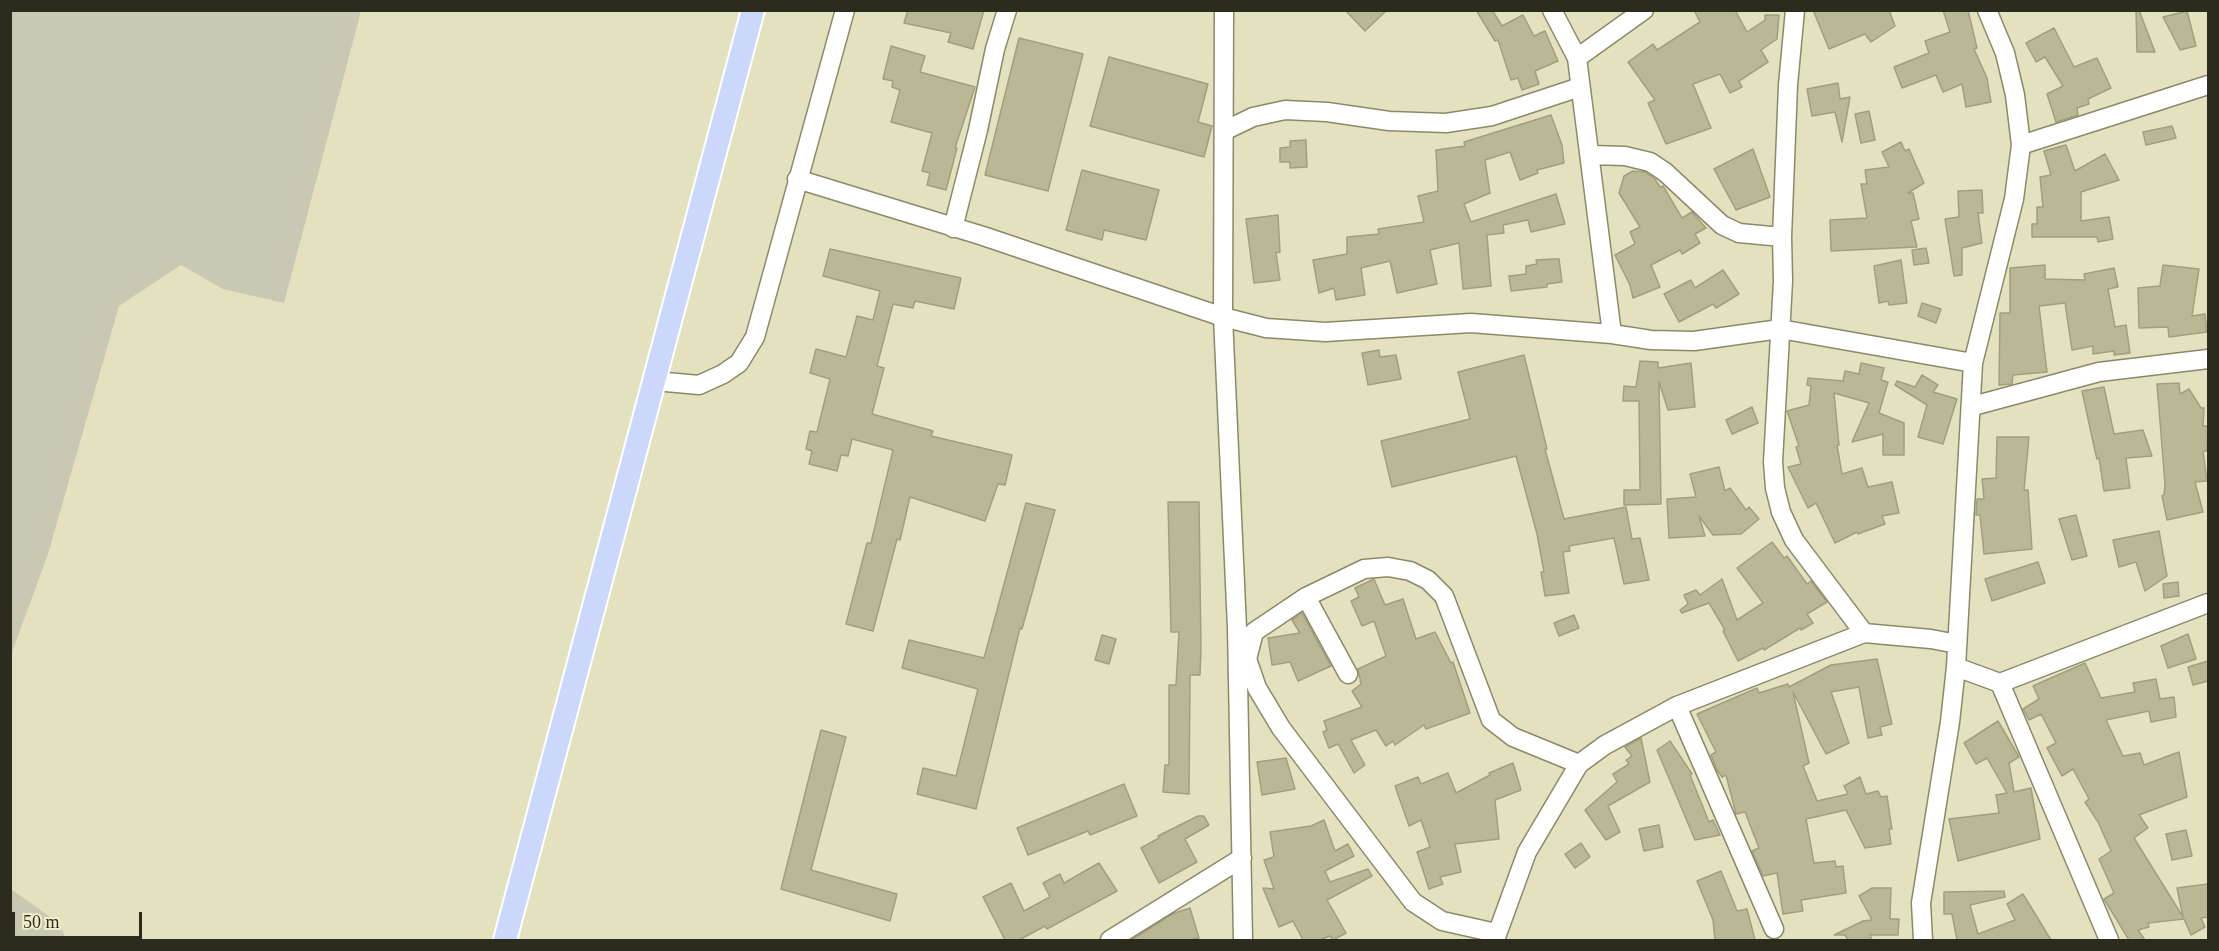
<!DOCTYPE html>
<html>
<head>
<meta charset="utf-8">
<style>
  body { margin:0 }
  #map { position:relative; width:2219px; height:951px; overflow:hidden; background:#e4e2be; font-family:"Times New Roman",serif }
  canvas { display:block }
  .frame { position:absolute; inset:0; border:12px solid #2c2c1e; pointer-events:none }
  .scale { position:absolute; left:12px; top:912px; width:130px; height:27px; box-sizing:border-box; border:3px solid #2c2c1e; border-top:0; padding-left:8px; font-size:18px; line-height:21px; white-space:nowrap; color:#2c2c1e; -webkit-text-stroke:4px #f1efcb; paint-order:stroke }
</style>
</head>
<body>
<div id="map">
<canvas width="2219" height="951"></canvas>
<div class="frame"></div>
<div class="scale">50 m</div>
</div>
<script>
const ctx = document.querySelector('canvas').getContext('2d');
ctx.lineJoin = 'round';
function paint(path, color) {
  ctx.fillStyle = color;
  ctx.fill(path, 'evenodd');
}
function poly(rows) {
  const path = new Path2D();
  for (const r of rows) {
    path.moveTo(r[0], r[1]);
    for (let i = 2; i < r.length; i += 2) path.lineTo(r[i], r[i + 1]);
  }
  return path;
}
function trace(path, color, width, dash) {
  ctx.strokeStyle = color;
  ctx.lineWidth = width;
  ctx.lineCap = dash ? 'butt' : 'round';
  ctx.setLineDash(dash || []);
  ctx.stroke(path);
}
paint(poly([
  [11,10,361,11,284,303,223,289,181,265,119,306,48,554,11,655],
  [11,889,60,924,66,940,11,940]
]), '#c9c8b2');
const building = poly([
  [908,10,984,10,973,49,948,42,951,33,904,23,908,10],
  [1345,10,1387,10,1365,31,1345,10],
  [1476,10,1492,10,1502,26,1523,15,1534,36,1545,31,1558,61,1535,71,1539,84,1522,90,1518,78,1511,80,1498,40,1495,41,1476,10],
  [1694,10,1735,10,1747,32,1765,20,1765,15,1779,15,1777,39,1761,50,1768,62,1739,81,1742,87,1730,93,1720,74,1693,84,1711,128,1666,144,1648,103,1655,100,1628,62,1653,44,1657,50,1700,22,1694,10],
  [1813,10,1889,10,1895,26,1871,42,1865,34,1829,49,1813,10],
  [1943,10,1968,10,1977,48,1974,49,1987,78,1991,102,1966,107,1962,84,1943,92,1936,75,1902,88,1894,67,1929,53,1925,41,1950,32,1943,10],
  [2136,10,2139,10,2155,52,2137,52,2136,10],
  [2187,11,2196,46,2180,50,2163,17,2187,11],
  [2054,28,2074,67,2097,58,2111,88,2088,99,2089,104,2077,108,2078,115,2056,122,2047,94,2063,86,2045,57,2036,62,2026,43,2054,28],
  [1019,38,1083,54,1048,191,985,175,1019,38],
  [891,46,925,56,920,72,975,87,955,148,957,148,946,190,927,185,930,173,922,171,932,133,891,122,900,90,892,87,893,81,883,79,891,46],
  [1109,57,1208,84,1198,122,1212,126,1204,157,1090,126,1109,57],
  [1838,83,1840,99,1850,97,1842,142,1835,112,1812,116,1807,89,1838,83],
  [1869,111,1875,140,1861,143,1855,114,1869,111],
  [1551,115,1562,145,1564,163,1537,170,1538,173,1520,180,1510,152,1485,160,1490,193,1464,204,1471,222,1556,194,1565,224,1531,232,1528,220,1503,225,1504,233,1487,235,1491,286,1463,289,1459,243,1430,250,1437,284,1397,293,1390,261,1361,268,1365,295,1336,300,1334,288,1319,293,1313,260,1347,254,1347,237,1379,234,1378,229,1424,222,1418,196,1438,191,1436,150,1465,146,1464,142,1551,115],
  [2172,126,2176,138,2146,145,2143,132,2172,126],
  [1306,140,1307,167,1290,168,1290,162,1280,162,1280,148,1290,147,1290,141,1306,140],
  [1901,142,1905,151,1909,149,1924,183,1908,193,1913,193,1919,219,1911,221,1917,247,1831,251,1830,220,1867,218,1861,184,1867,184,1865,170,1889,167,1882,152,1901,142],
  [2066,145,2075,171,2105,154,2119,180,2081,192,2081,221,2109,217,2113,239,2098,242,2097,237,2032,237,2032,224,2037,224,2037,207,2043,207,2040,177,2051,175,2044,151,2066,145],
  [1753,149,1770,197,1736,210,1714,169,1753,149],
  [1082,170,1159,190,1146,240,1104,230,1102,240,1066,230,1082,170],
  [1633,171,1645,172,1655,179,1660,187,1663,186,1682,218,1692,212,1706,228,1695,234,1700,243,1682,254,1680,250,1651,265,1660,287,1633,298,1630,285,1615,255,1635,244,1630,232,1640,227,1619,193,1624,176,1633,171],
  [1982,190,1983,213,1978,213,1982,243,1962,248,1962,275,1954,276,1945,219,1959,217,1958,191,1982,190],
  [1278,215,1280,252,1276,253,1280,280,1254,283,1246,219,1278,215],
  [1926,248,1929,263,1914,265,1912,250,1926,248],
  [830,249,961,278,954,309,915,301,913,308,893,304,877,366,884,368,872,414,933,431,931,436,1012,455,1005,485,998,484,985,521,910,497,900,540,897,539,873,631,846,624,867,543,871,543,893,450,852,439,848,456,841,455,837,471,809,464,812,451,806,449,810,431,817,432,830,379,810,373,816,349,846,357,857,316,873,320,880,291,823,276,830,249],
  [1553,259,1559,259,1562,282,1547,284,1547,287,1511,291,1509,276,1526,274,1526,266,1537,264,1536,260,1553,259],
  [1901,260,1907,303,1889,305,1888,301,1879,303,1874,266,1901,260],
  [2045,265,2045,279,2085,280,2084,274,2114,268,2118,287,2108,289,2115,327,2126,325,2130,353,2114,355,2114,351,2093,354,2093,346,2072,350,2065,303,2039,306,2047,372,2013,375,2012,384,1999,385,2000,313,2010,313,2010,268,2045,265],
  [2163,265,2199,269,2192,316,2205,314,2207,332,2169,337,2168,327,2139,328,2138,288,2160,286,2163,265],
  [1723,270,1739,294,1716,308,1713,304,1679,322,1664,294,1691,280,1695,288,1723,270],
  [1922,303,1941,309,1936,323,1918,316,1922,303],
  [1379,350,1380,357,1396,355,1401,379,1368,385,1362,353,1379,350],
  [1524,355,1547,449,1545,449,1564,519,1626,507,1632,539,1640,538,1649,580,1624,584,1614,538,1569,546,1570,551,1563,552,1569,593,1545,596,1541,572,1544,572,1537,534,1516,456,1392,487,1381,441,1470,419,1458,372,1524,355],
  [1640,361,1658,362,1658,368,1691,363,1695,407,1668,410,1659,382,1661,504,1624,505,1624,490,1640,490,1639,401,1623,401,1624,386,1636,387,1640,361],
  [1861,363,1884,368,1881,380,1888,382,1879,413,1904,423,1904,455,1883,455,1883,434,1852,442,1869,403,1834,393,1839,445,1837,445,1842,474,1862,468,1868,487,1892,482,1899,513,1882,516,1885,524,1858,534,1857,532,1835,543,1816,503,1808,508,1788,467,1801,464,1796,447,1799,446,1787,411,1809,405,1811,386,1807,385,1808,378,1843,381,1845,371,1859,374,1861,363],
  [1922,375,1938,385,1933,392,1957,399,1943,444,1918,437,1927,405,1895,385,1897,381,1915,387,1922,375],
  [2179,383,2180,394,2189,389,2201,408,2204,408,2203,426,2208,426,2207,451,2203,451,2207,481,2195,482,2203,512,2167,520,2162,496,2164,495,2165,484,2157,384,2179,383],
  [2104,387,2114,434,2143,430,2152,456,2126,458,2130,488,2104,491,2099,458,2097,459,2095,451,2082,391,2104,387],
  [1752,407,1758,423,1732,434,1726,420,1752,407],
  [1997,437,2029,437,2024,490,2028,490,2032,549,1984,554,1980,515,1976,515,1977,499,1984,499,1982,479,1996,478,1997,437],
  [1719,467,1725,491,1730,488,1746,510,1749,507,1759,519,1741,534,1713,535,1699,516,1705,536,1669,538,1667,499,1696,497,1690,474,1719,467],
  [1168,502,1199,502,1201,649,1200,675,1190,675,1189,794,1163,792,1165,765,1169,765,1169,685,1176,685,1179,632,1171,632,1168,502],
  [1026,503,1055,510,1022,629,1020,628,976,809,917,794,923,768,956,776,978,689,902,668,909,640,984,658,1026,503],
  [2076,515,2087,556,2072,560,2059,519,2076,515],
  [2159,531,2167,576,2145,591,2136,562,2119,567,2113,540,2159,531],
  [1772,542,1784,558,1787,556,1807,584,1811,581,1827,602,1807,614,1813,623,1801,630,1800,628,1764,650,1763,648,1738,661,1723,631,1725,630,1709,603,1682,613,1680,610,1688,604,1684,595,1696,590,1700,595,1722,579,1737,620,1763,603,1737,568,1772,542],
  [2038,562,2045,583,1992,601,1985,579,2038,562],
  [1374,579,1385,605,1403,599,1416,639,1435,632,1451,663,1453,662,1470,713,1426,729,1424,725,1395,745,1393,741,1386,746,1376,730,1351,740,1365,765,1354,773,1338,744,1329,748,1323,732,1327,730,1324,721,1362,707,1352,691,1361,684,1358,669,1386,656,1374,621,1362,626,1351,601,1359,597,1355,588,1374,579],
  [2178,582,2179,596,2164,598,2163,584,2178,582],
  [1302,613,1331,666,1298,681,1290,662,1272,665,1268,638,1300,633,1292,620,1302,613],
  [1574,615,1579,628,1559,636,1554,623,1574,615],
  [2188,634,2196,659,2168,668,2161,646,2188,634],
  [1102,635,1116,639,1109,664,1095,660,1102,635],
  [1877,659,1892,724,1880,727,1882,735,1868,738,1859,687,1831,692,1849,743,1826,754,1793,692,1809,763,1803,766,1817,801,1848,794,1844,786,1860,777,1866,794,1878,791,1881,797,1887,796,1892,829,1889,829,1891,844,1865,848,1846,810,1806,819,1814,863,1835,861,1836,867,1843,866,1846,893,1801,900,1803,911,1783,914,1777,873,1763,876,1752,851,1759,848,1745,812,1736,814,1726,775,1722,777,1717,770,1711,755,1716,752,1697,714,1757,688,1759,693,1788,684,1789,687,1831,665,1877,659],
  [2208,661,2208,681,2193,685,2188,667,2208,661],
  [2085,663,2101,698,2135,692,2133,683,2156,679,2160,699,2174,697,2176,717,2151,722,2149,711,2106,720,2123,756,2140,753,2144,765,2179,752,2187,797,2139,815,2148,828,2134,838,2183,917,2177,888,2208,884,2208,917,2201,918,2205,927,2191,935,2184,919,2148,923,2149,927,2138,930,2145,940,2129,940,2104,899,2114,893,2099,859,2111,851,2098,822,2085,802,2089,799,2073,769,2062,776,2047,748,2056,743,2041,714,2029,720,2023,709,2039,699,2033,686,2085,663],
  [1998,721,2019,757,2009,763,2014,792,2031,788,2040,839,1958,861,1949,819,1999,813,1996,795,2007,793,1987,758,1976,764,1964,743,1998,721],
  [821,730,846,737,811,870,897,894,890,921,781,889,821,730],
  [1641,738,1650,782,1608,806,1620,832,1606,840,1585,810,1617,782,1613,774,1629,764,1626,760,1632,756,1625,747,1641,738],
  [1670,741,1692,774,1690,775,1709,822,1713,820,1720,835,1695,840,1657,750,1670,741],
  [1286,758,1295,789,1262,795,1257,762,1286,758],
  [1513,763,1521,790,1495,800,1499,839,1455,844,1461,872,1440,877,1443,884,1429,889,1417,852,1430,847,1421,820,1409,826,1395,786,1418,777,1421,784,1448,773,1456,793,1490,775,1489,773,1513,763],
  [1124,784,1137,816,1090,835,1088,831,1028,855,1017,828,1124,784],
  [1198,816,1204,816,1209,825,1185,839,1197,862,1159,883,1141,848,1159,838,1158,836,1198,816],
  [1324,820,1335,851,1348,844,1354,856,1325,871,1330,882,1368,869,1372,876,1327,900,1346,933,1333,940,1330,936,1320,940,1303,940,1293,921,1279,927,1263,888,1274,889,1264,860,1274,857,1270,832,1311,826,1324,820],
  [1659,825,1663,847,1644,851,1639,829,1659,825],
  [2186,830,2192,856,2172,860,2166,834,2186,830],
  [1581,843,1590,857,1575,868,1565,854,1581,843],
  [1099,863,1117,891,1047,929,1045,926,1019,940,1005,940,983,897,1011,883,1024,911,1050,897,1043,883,1060,874,1064,883,1099,863],
  [1721,871,1737,911,1747,909,1755,940,1715,940,1713,920,1697,881,1721,871],
  [1872,888,1891,888,1890,919,1899,919,1898,935,1870,935,1872,940,1848,940,1845,935,1834,935,1863,921,1872,920,1859,896,1872,888],
  [2004,891,2005,897,1970,905,1978,934,2015,920,2007,904,2023,894,2051,940,1957,940,1952,914,1944,914,1944,892,2004,891],
  [1190,908,1199,938,1190,940,1131,940,1172,914,1190,908]
]);
paint(building, '#b9b794');
trace(building, '#a19f7d', 1.5);
const minor = poly([
  [1224,10,1223,317,1237,628,1243,940],
  [1552,10,1577,58,1612,334],
  [1795,10,1788,85,1782,237,1783,281,1773,462,1775,488,1781,512,1794,540,1864,633],
  [1577,58,1644,10],
  [1224,131,1253,117,1285,110,1327,112,1389,121,1446,123,1492,116,1580,87],
  [2021,145,2208,85],
  [1591,155,1625,156,1650,162,1665,172,1722,225,1739,233,1782,237],
  [797,179,983,236,1223,317,1266,328,1325,332,1471,323,1612,334,1651,340,1694,341,1780,329,1973,363],
  [953,228,978,130,995,49,1007,10],
  [655,381,699,385,723,374,739,363,755,337,845,10],
  [1973,406,2099,372,2208,359],
  [1306,597,1348,674],
  [1956,667,2000,683,2109,940],
  [2000,683,2208,603],
  [1677,706,1774,929],
  [1496,933,1442,921,1413,902,1281,728,1257,688,1247,659,1254,632,1306,597,1364,569,1388,567,1410,571,1428,580,1444,596,1491,720,1513,737,1579,764],
  [1110,940,1242,858],
  [1495,940,1527,852,1579,764,1605,745,1677,706,1864,633,1931,639,1957,644],
  [1923,940,1921,903,1950,722,1956,667,1973,363,2014,199,2021,145,2015,95,2005,53,1987,10]
]);
const major = poly([
  [505,940,753,10]
]);
trace(minor, '#8b8967', 21);
trace(major, '#fff', 26);
trace(minor, '#fff', 18);
trace(major, '#cbd8fb', 22);
</script>
</body>
</html>
